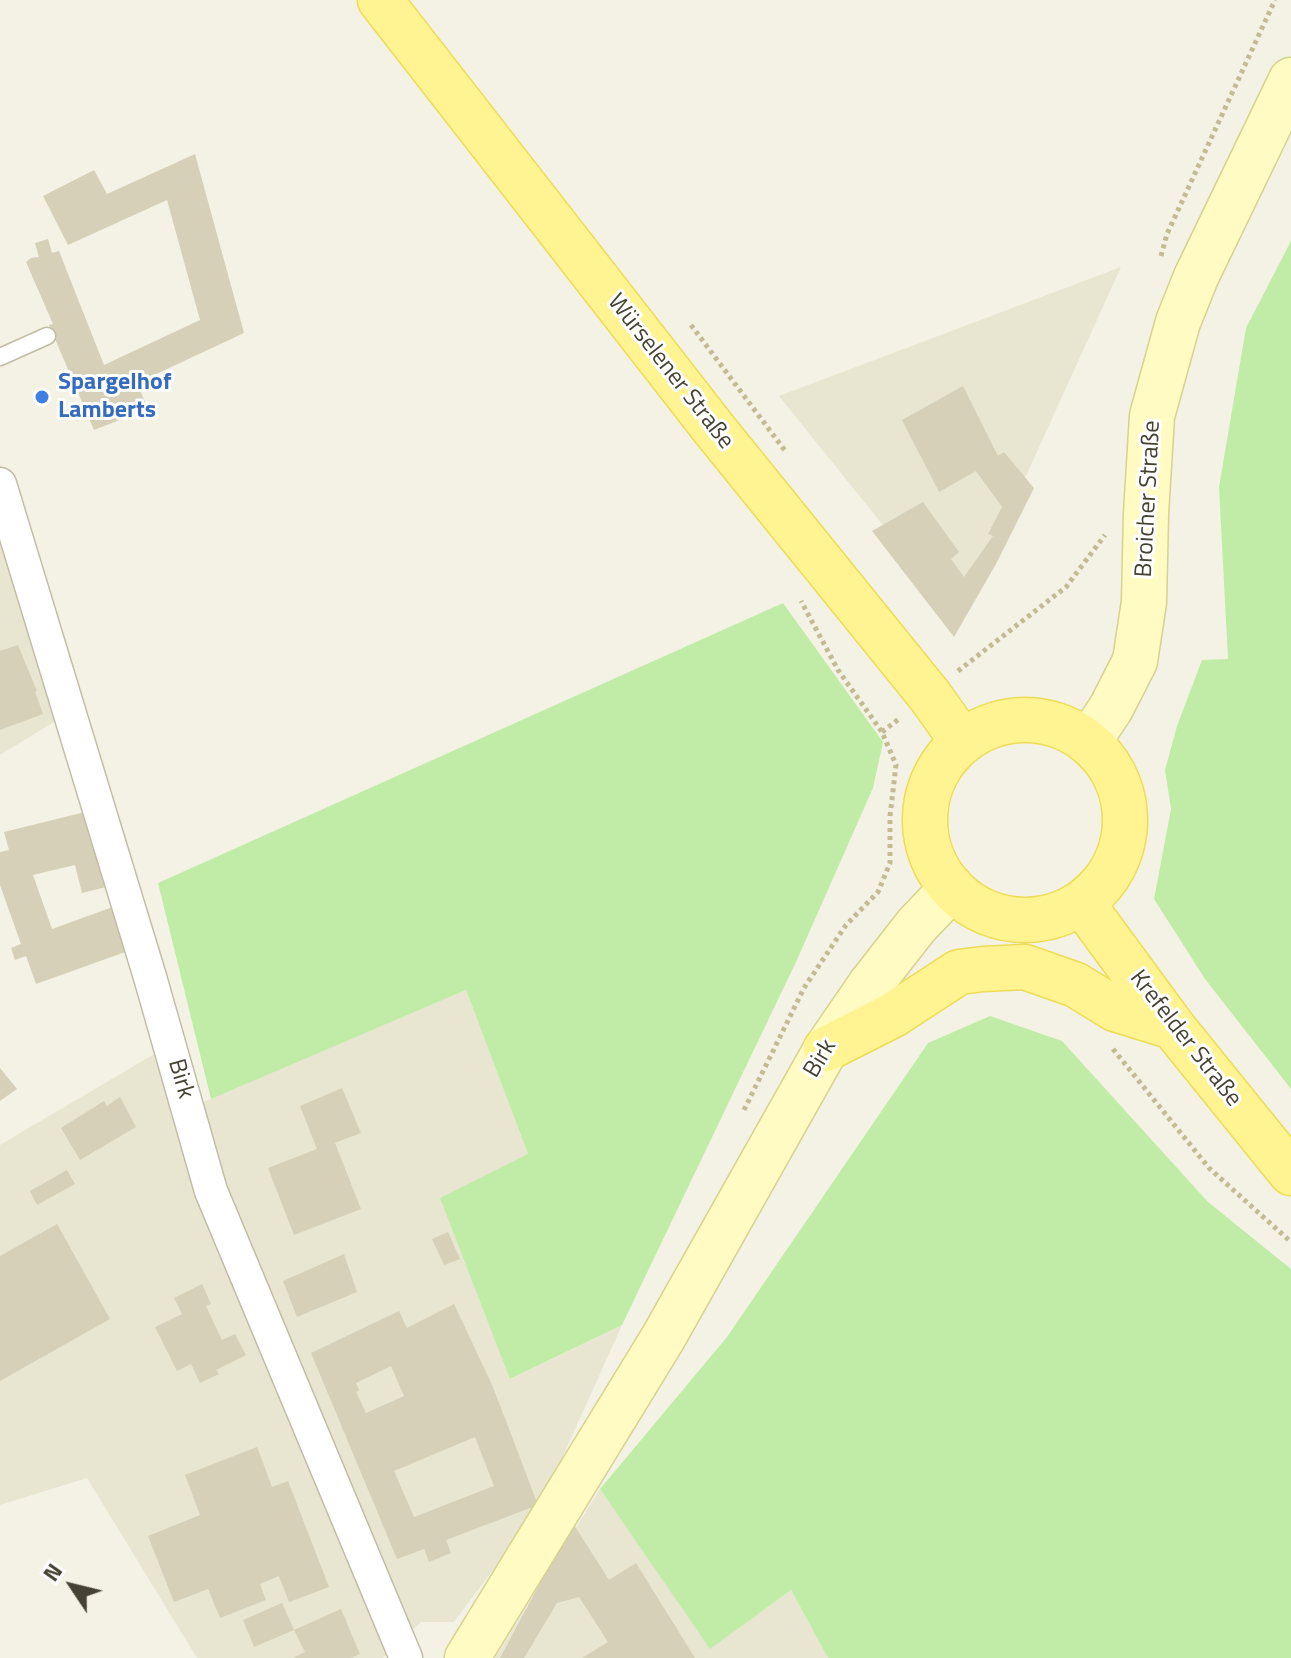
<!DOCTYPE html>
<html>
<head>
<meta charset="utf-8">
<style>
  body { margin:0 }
  #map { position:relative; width:1291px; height:1658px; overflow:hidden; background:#f4f2e4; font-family:"Titillium Web",sans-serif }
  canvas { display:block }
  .north { position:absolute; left:32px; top:1546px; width:80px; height:80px; -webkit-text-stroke:6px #fff; paint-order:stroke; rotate:305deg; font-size:22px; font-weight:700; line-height:32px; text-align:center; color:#464233 }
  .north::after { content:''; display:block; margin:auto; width:28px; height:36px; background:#464233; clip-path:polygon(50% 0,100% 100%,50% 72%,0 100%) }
</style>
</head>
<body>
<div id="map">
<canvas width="1291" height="1658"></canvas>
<div class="north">N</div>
</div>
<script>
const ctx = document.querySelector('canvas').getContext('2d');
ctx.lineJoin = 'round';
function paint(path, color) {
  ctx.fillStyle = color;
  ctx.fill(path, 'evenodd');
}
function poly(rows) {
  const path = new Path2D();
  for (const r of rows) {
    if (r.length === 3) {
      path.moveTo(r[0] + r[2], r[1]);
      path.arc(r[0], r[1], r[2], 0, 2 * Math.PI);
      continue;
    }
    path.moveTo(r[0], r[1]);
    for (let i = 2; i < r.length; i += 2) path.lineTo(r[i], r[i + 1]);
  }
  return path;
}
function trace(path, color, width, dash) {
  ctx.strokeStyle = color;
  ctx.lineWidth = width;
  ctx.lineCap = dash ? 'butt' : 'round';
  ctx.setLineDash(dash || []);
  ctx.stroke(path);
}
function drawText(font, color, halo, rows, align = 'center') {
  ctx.font = font + ' "Titillium Web",sans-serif';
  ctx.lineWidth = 6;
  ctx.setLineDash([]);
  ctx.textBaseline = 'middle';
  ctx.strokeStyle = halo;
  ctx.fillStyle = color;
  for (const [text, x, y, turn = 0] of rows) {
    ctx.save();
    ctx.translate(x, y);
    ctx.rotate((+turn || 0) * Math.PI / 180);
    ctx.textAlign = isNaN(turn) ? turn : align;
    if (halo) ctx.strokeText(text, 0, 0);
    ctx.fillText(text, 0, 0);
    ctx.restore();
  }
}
paint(poly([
  [1121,267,960,621,779,396],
  [0,516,62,717,0,755],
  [466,990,528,1154,511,1379,622,1325,540,1507,454,1622,421,1622,383,1658,197,1658,87,1478,0,1505,0,1145,161,1050,180,1112],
  [600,1489,710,1648,791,1590,828,1658,495,1658]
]), '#e8e5d1');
paint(poly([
  [1291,241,1291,1089,1205,979,1154,899,1171,809,1165,770,1177,726,1202,660,1228,659,1219,487,1246,328],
  [783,603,883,742,873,788,796,962,622,1325,510,1379,440,1198,528,1154,466,990,211,1099,158,883],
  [990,1016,1062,1041,1208,1202,1291,1269,1291,1658,828,1658,791,1590,710,1649,600,1489,727,1337,928,1043]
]), '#c1eca8');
paint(poly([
  [195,154,244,333,137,383,148,409,94,430,49,325,53,324,26,262,31,258,39,257,35,243,48,239,52,253,59,251,104,365,200,320,167,200,68,245,43,196,94,170,107,194],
  [963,386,998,456,1004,452,1034,488,996,564,954,637,872,531,923,502,959,552,951,559,964,577,993,536,988,534,1002,507,976,471,939,492,902,420],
  [18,645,37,691,35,692,43,714,0,730,0,651],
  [85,812,110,886,82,893,75,865,33,875,52,929,110,908,115,903,128,951,36,984,26,956,15,960,11,948,21,944,0,885,0,852,9,850,4,832],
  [0,1068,17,1089,0,1101],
  [342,1088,361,1133,335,1143,361,1209,294,1235,268,1168,317,1149,300,1106],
  [120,1097,136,1127,80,1160,61,1128,104,1101,107,1106],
  [67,1170,75,1184,37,1205,30,1191],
  [57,1224,110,1319,0,1381,0,1256],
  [448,1232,460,1259,444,1265,432,1239],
  [344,1254,357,1292,297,1317,283,1281],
  [202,1284,211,1304,206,1306,222,1340,235,1334,246,1355,216,1370,219,1374,200,1383,191,1364,177,1371,155,1327,182,1314,174,1298],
  [454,1304,493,1387,538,1505,446,1540,451,1553,429,1562,424,1549,397,1559,311,1353,399,1311,407,1328],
  [391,1366,404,1396,366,1413,356,1392,359,1390,356,1383],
  [475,1437,494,1486,414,1517,394,1471],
  [257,1447,272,1487,288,1481,329,1587,289,1602,279,1576,260,1584,266,1600,220,1618,208,1589,174,1602,148,1536,200,1515,185,1475],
  [571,1525,574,1525,609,1580,636,1563,695,1658,582,1658,608,1642,579,1597,557,1603,524,1658,500,1658],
  [282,1603,294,1630,254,1647,243,1620],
  [341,1609,360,1654,351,1658,293,1658,305,1652,294,1630]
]), '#d6d0b8');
const service = poly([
  [0,357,47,336]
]);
const minor = poly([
  [0,484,150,977,211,1191,406,1658]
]);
const secondary = poly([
  [1089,741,1111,708,1135,661,1144,602,1146,514,1152,416,1178,322,1196,277,1291,80],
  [467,1658,663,1338,826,1049,870,985,916,926,952,888]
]);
const primary = poly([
  [380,0,714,429,930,696,962,741],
  [1025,820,100],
  [1082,903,1173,1027,1291,1173],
  [826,1049,893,1015,959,972,983,969,1025,967,1076,985,1115,1009,1173,1027]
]);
trace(service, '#c0bca5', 19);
trace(minor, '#c0bca5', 35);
trace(secondary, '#d7d28f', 47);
trace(primary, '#eedc57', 47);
trace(poly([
  [1161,256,1167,234,1275,0],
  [691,325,786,452],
  [958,671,1066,587,1105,535],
  [882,732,900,718],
  [1113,1049,1209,1168,1291,1242],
  [744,1110,804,988,846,925,878,892,890,863,890,816,896,765,882,732,838,670,801,601]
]), '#c3bb95', 5, [4, 4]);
trace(service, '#fff', 16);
trace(minor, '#fff', 32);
trace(secondary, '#fffbc2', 44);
trace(primary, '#fff491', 44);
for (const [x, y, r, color] of [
  [42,397,8,"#3f7fe0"]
]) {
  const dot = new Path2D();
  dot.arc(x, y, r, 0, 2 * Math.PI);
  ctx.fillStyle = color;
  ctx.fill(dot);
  trace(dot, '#fff', 3);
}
drawText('24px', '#464233', '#fff', [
  ["Würselener Straße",670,372,52],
  ["Broicher Straße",1149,499,-87],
  ["Krefelder Straße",1185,1039,52],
  ["Birk",821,1059,-59],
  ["Birk",180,1079,74]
]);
drawText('bold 24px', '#366cbe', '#fff', [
  ["Spargelhof",58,383],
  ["Lamberts",58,411]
], 'left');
</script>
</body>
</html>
